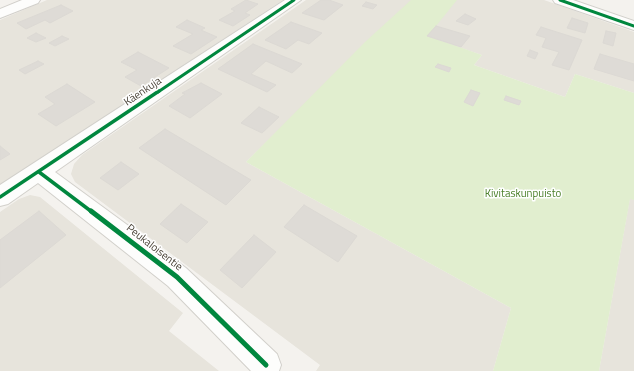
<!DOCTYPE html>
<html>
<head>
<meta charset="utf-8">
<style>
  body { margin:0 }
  canvas { display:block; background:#f4f2ee }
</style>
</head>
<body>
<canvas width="634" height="371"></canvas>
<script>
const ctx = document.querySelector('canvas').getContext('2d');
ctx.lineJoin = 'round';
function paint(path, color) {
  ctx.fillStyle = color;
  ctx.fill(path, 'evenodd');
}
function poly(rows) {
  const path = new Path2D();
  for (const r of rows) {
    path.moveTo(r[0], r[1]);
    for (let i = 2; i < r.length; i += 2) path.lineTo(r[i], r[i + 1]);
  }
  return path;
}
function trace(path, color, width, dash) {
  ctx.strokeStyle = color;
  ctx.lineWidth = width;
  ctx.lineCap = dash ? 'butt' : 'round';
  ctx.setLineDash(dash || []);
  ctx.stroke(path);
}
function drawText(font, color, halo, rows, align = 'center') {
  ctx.font = font + ' "Titillium Web",sans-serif';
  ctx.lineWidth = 3;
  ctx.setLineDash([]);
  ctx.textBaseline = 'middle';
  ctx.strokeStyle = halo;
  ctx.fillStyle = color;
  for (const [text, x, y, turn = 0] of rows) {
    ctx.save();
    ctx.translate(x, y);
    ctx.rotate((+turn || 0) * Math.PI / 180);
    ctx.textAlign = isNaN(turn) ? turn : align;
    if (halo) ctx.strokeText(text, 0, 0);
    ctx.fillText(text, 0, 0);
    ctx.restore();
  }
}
paint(poly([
  [47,0,283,0,0,186,0,20],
  [306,0,413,0,246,162,511,308,493,371,316,371,320,365,75,182,71,174,74,164,82,155],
  [456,0,544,0,634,32,634,93,575,74,565,97,474,65,482,55,423,35],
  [30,195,40,197,183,313,169,331,219,371,0,371,0,212,19,199],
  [630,198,634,200,634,371,599,371]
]), '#e7e4dc');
paint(poly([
  [411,0,457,0,428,36,482,55,474,65,565,97,575,74,634,93,634,200,630,199,599,371,493,371,511,308,246,162,365,42]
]), '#e1eecf');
const building = poly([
  [246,0,258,4,245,13,250,15,233,26,219,20,235,11,231,9,246,0],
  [321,0,329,0,343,5,324,20,302,13,321,0],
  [366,2,377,5,373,9,362,6,366,2],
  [61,5,73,11,50,23,45,20,26,29,17,23,61,5],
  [465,14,476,19,468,25,456,21,465,14],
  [572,18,588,23,585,33,567,28,572,18],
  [187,20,205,28,201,30,217,37,191,54,173,46,193,34,176,27,187,20],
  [291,22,322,33,309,44,298,40,286,49,265,40,291,22],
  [436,26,470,36,461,47,427,36,436,26],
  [541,27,582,40,569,70,552,65,559,52,542,47,546,38,536,35,541,27],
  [606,31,616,33,613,46,603,43,606,31],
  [36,33,46,38,36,42,27,38,36,33],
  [62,36,69,39,55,46,49,43,62,36],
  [253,44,302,64,292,73,266,61,251,74,276,85,267,92,218,69,253,44],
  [530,50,538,53,535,59,527,56,530,50],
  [138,52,169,68,141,86,125,77,137,70,121,62,138,52],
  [600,54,634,64,634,81,594,69,600,54],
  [38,61,44,64,25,74,19,70,38,61],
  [438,64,451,68,449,72,435,67,438,64],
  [201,83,222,94,190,118,169,106,185,94,182,93,201,83],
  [67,84,95,102,56,126,38,114,55,104,45,97,67,84],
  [471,90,480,93,473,106,464,102,471,90],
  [506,96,521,101,519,105,504,100,506,96],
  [259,107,279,117,262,133,241,123,259,107],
  [165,129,251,180,226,205,139,148,165,129],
  [0,146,10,154,0,160,0,146],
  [121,162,139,174,118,190,100,178,121,162],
  [181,204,208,222,187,243,160,224,181,204],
  [304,205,357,236,338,262,284,227,304,205],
  [39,211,66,235,0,288,0,240,39,211],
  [254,235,276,252,242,288,220,270,254,235]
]);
paint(building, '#dedbd6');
trace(building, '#dcd9d4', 1);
const street = poly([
  [22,0,40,0,38,3,0,18,0,9,22,0],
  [285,0,301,0,55,172,186,268,277,354,281,365,279,371,251,371,168,286,38,183,8,204,0,206,0,185,285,0],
  [553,0,573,0,634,21,634,30,555,3,553,0]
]);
trace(street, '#d2d0cb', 2);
paint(street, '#fdfdfc');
trace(poly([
  [560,0,634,26],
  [158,92,294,0]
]), '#00873e', 3);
trace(poly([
  [39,172,92,212],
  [0,197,159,91]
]), '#00873e', 3.5);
trace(poly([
  [91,211,177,277,266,365]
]), '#00873e', 5);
drawText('11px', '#4b4439', '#fff', [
  ["Käenkuja",143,92,-34],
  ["Peukaloisentie",154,248,38]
]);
drawText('11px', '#4a7f2a', '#fff', [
  ["Kivitaskunpuisto",523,194]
]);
</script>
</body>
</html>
